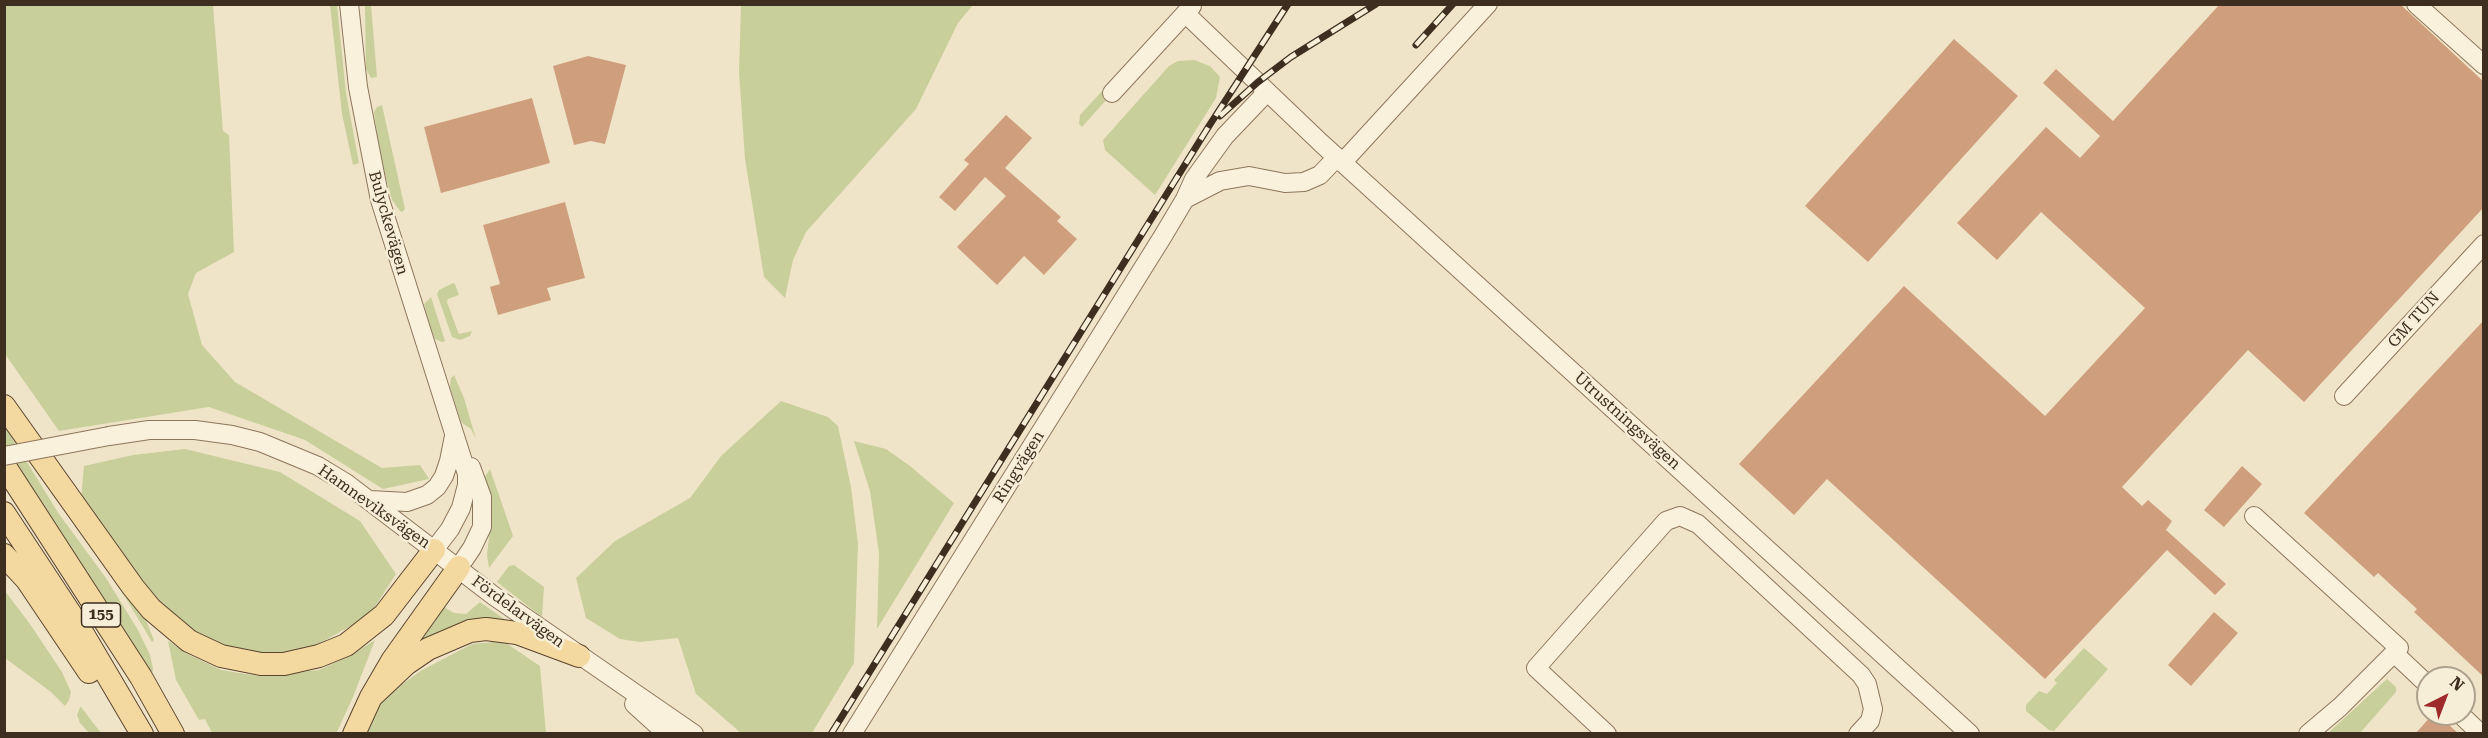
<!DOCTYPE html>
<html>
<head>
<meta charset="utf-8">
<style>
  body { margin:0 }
  #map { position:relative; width:2488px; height:738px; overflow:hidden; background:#f0e4c8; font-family:"Roboto Serif",serif }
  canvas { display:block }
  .frame { position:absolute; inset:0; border:6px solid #3d2e20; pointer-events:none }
  .north { position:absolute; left:2416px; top:666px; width:60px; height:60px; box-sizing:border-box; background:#f7eed8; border:2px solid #ada18e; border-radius:50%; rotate:42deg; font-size:16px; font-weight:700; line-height:24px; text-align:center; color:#3d2e20 }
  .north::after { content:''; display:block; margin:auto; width:21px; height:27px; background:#9e2a2b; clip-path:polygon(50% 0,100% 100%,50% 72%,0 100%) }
</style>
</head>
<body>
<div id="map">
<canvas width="2488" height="738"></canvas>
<div class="frame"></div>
<div class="north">N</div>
</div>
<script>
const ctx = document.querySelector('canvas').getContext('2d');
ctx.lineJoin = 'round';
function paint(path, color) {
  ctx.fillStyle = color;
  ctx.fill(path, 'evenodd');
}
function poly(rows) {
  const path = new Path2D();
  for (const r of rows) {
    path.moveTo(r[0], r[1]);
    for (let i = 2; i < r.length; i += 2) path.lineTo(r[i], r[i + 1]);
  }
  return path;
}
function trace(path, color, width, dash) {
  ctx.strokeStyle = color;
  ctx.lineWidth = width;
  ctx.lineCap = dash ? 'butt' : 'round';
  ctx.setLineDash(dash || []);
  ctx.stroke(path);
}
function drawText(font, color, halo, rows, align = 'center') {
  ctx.font = font + ' "Roboto Serif",serif';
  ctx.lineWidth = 5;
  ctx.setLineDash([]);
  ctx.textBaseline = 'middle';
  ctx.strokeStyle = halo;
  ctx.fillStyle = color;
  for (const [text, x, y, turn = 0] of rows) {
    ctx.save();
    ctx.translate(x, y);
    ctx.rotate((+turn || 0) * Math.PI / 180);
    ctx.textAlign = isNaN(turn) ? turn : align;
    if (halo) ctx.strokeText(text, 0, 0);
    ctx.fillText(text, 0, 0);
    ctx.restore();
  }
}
paint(poly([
  [4,5,213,5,223,131,229,135,234,252,196,273,188,294,202,345,235,382,382,468,420,465,429,479,383,489,305,440,209,407,59,431,5,354],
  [330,5,337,5,346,93,359,163,353,165,342,114],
  [365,5,371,5,377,77,371,78,366,69],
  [741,5,973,5,958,23,916,109,806,232,793,260,785,298,764,277,745,159,739,72],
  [1147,42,1152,47,1150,51,1082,127,1079,124,1080,115],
  [1194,60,1210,66,1220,77,1216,98,1155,195,1105,150,1103,140,1169,66,1178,61],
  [382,105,405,209,402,212,400,211,392,200,380,156,374,112,377,107],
  [453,283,455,284,459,295,448,299,447,302,458,332,459,334,472,331,470,336,460,340,452,337,437,294,439,290],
  [431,297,445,341,442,342,435,339,429,324,424,304],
  [454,375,464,398,476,439,471,429,462,423,460,419,450,387,451,378],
  [781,401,828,417,838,426,851,487,858,544,854,663,812,733,741,733,696,694,678,638,640,642,620,639,586,618,576,578,615,541,690,498,721,456],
  [4,425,59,514,106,578,138,630,150,655,153,668,152,676,90,577,5,447],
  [854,441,886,449,910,466,954,503,877,629,879,553,870,491],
  [185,449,280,472,360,521,396,574,369,616,305,651,263,655,221,649,185,628,156,600,81,499,84,466,133,455],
  [490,469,513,536,489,568,487,555,490,527,484,478],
  [514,565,544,587,542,617,497,582,509,566],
  [118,585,145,618,154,640,152,642],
  [5,591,30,624,62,672,71,692,69,700,65,706,51,692,5,658],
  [480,602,507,621,421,643,417,639,442,606,454,613,466,614],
  [375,640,353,697,336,734,212,733,205,719,199,720,176,680,168,641,188,654,221,670,258,676,319,670,351,655],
  [503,641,540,666,546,733,366,734,379,701,422,670,472,644],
  [2084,648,2108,669,2054,731,2049,730,2026,711,2026,705,2039,691,2047,694,2057,683,2054,680],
  [2387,679,2396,687,2396,692,2360,733,2328,733],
  [80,707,81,707,101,733,89,733,80,723,77,715]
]), '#c9cf9b');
paint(poly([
  [2220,4,2400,4,2484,82,2484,207,2304,402,2248,350,2122,487,2142,506,2148,500,2172,521,2166,530,2226,584,2215,595,2167,550,2045,679,1827,479,1794,515,1739,464,1904,286,2045,416,2145,308,2041,212,1997,260,1957,223,2046,127,2080,158,2100,136,2043,83,2056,69,2113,121],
  [1954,39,2018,96,1868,262,1805,206],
  [588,56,626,65,605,144,591,141,574,145,553,66],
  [532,98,550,163,441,193,424,127],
  [1006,115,1032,138,1005,168,1061,217,1057,221,1077,239,1044,275,1024,256,997,285,957,247,1006,196,985,177,955,211,939,197,969,164,964,160],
  [565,202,585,278,547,288,551,300,498,315,490,287,500,284,483,225],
  [2484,320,2484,677,2414,612,2417,609,2378,573,2374,577,2304,513],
  [2242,466,2262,484,2224,527,2204,510],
  [2214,612,2238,633,2191,686,2168,665],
  [2433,714,2437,714,2459,734,2415,734]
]), '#cf9f7d');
const minor = poly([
  [349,4,358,87,380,200,467,474,467,485,461,508,450,529,434,550],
  [2416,4,2484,65],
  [1186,14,1321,143,1970,734],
  [1112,93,1192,6],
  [1342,163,1488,4],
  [1185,199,1220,181,1249,176,1285,183,1304,182,1320,175,1337,157],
  [2344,396,2484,244],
  [109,436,149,430,195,430,232,435,260,442,318,466,346,483,494,596,694,734],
  [370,500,407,502,427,495,437,487,444,476,449,461,454,436],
  [2254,516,2399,648,2340,707,2308,734],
  [459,567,472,548,482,527,482,497,471,467],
  [2394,653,2428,685],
  [634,704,667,734],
  [2460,714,2481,734],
  [852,734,1163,236,1185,199,1194,179,1225,136,1267,92],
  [1607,734,1536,668,1666,521,1680,516,1698,524,1861,675,1867,684,1873,709,1870,721,1858,734]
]);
const major = poly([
  [4,406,133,587,151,609,189,641,221,656,261,664,284,664,319,656,346,645,384,615,434,550],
  [4,465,141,677,173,734],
  [4,513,76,622,142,734],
  [4,555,27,580,89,672],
  [371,697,406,664,428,649,470,631,486,629,517,633,579,656],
  [354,734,371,697,392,661,459,567]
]);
trace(minor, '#8d765c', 20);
trace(major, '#5b4430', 24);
trace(minor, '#faf1dc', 18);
trace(major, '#f3d9a0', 22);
const rail = poly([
  [1416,45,1453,4],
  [1220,116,1258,82,1291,57,1376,4],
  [831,734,1209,126,1288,4]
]);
trace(rail, '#3d2e20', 7);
trace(rail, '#f7eed8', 4.5, [14]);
const minorBridge = poly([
  [4,456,109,436]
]);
trace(minorBridge, '#8d765c', 20, []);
trace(minorBridge, '#faf1dc', 18);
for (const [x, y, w] of [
  [101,615,39]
]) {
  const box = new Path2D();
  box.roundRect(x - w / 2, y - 12, w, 24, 4.5);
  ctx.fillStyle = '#f7eed8';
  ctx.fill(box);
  trace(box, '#3d2e20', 1.5);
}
drawText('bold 15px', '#3d2e20', null, [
  ["155",101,615]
]);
drawText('16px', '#3d2e20', '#f7eed8', [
  ["Bulyckevägen",388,223,74],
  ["GM TUN",2414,320,-48],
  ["Utrustningsvägen",1627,421,42],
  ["Ringvägen",1019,467,-58],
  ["Hamneviksvägen",374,507,35],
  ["Fördelarvägen",518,612,36]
]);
</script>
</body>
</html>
